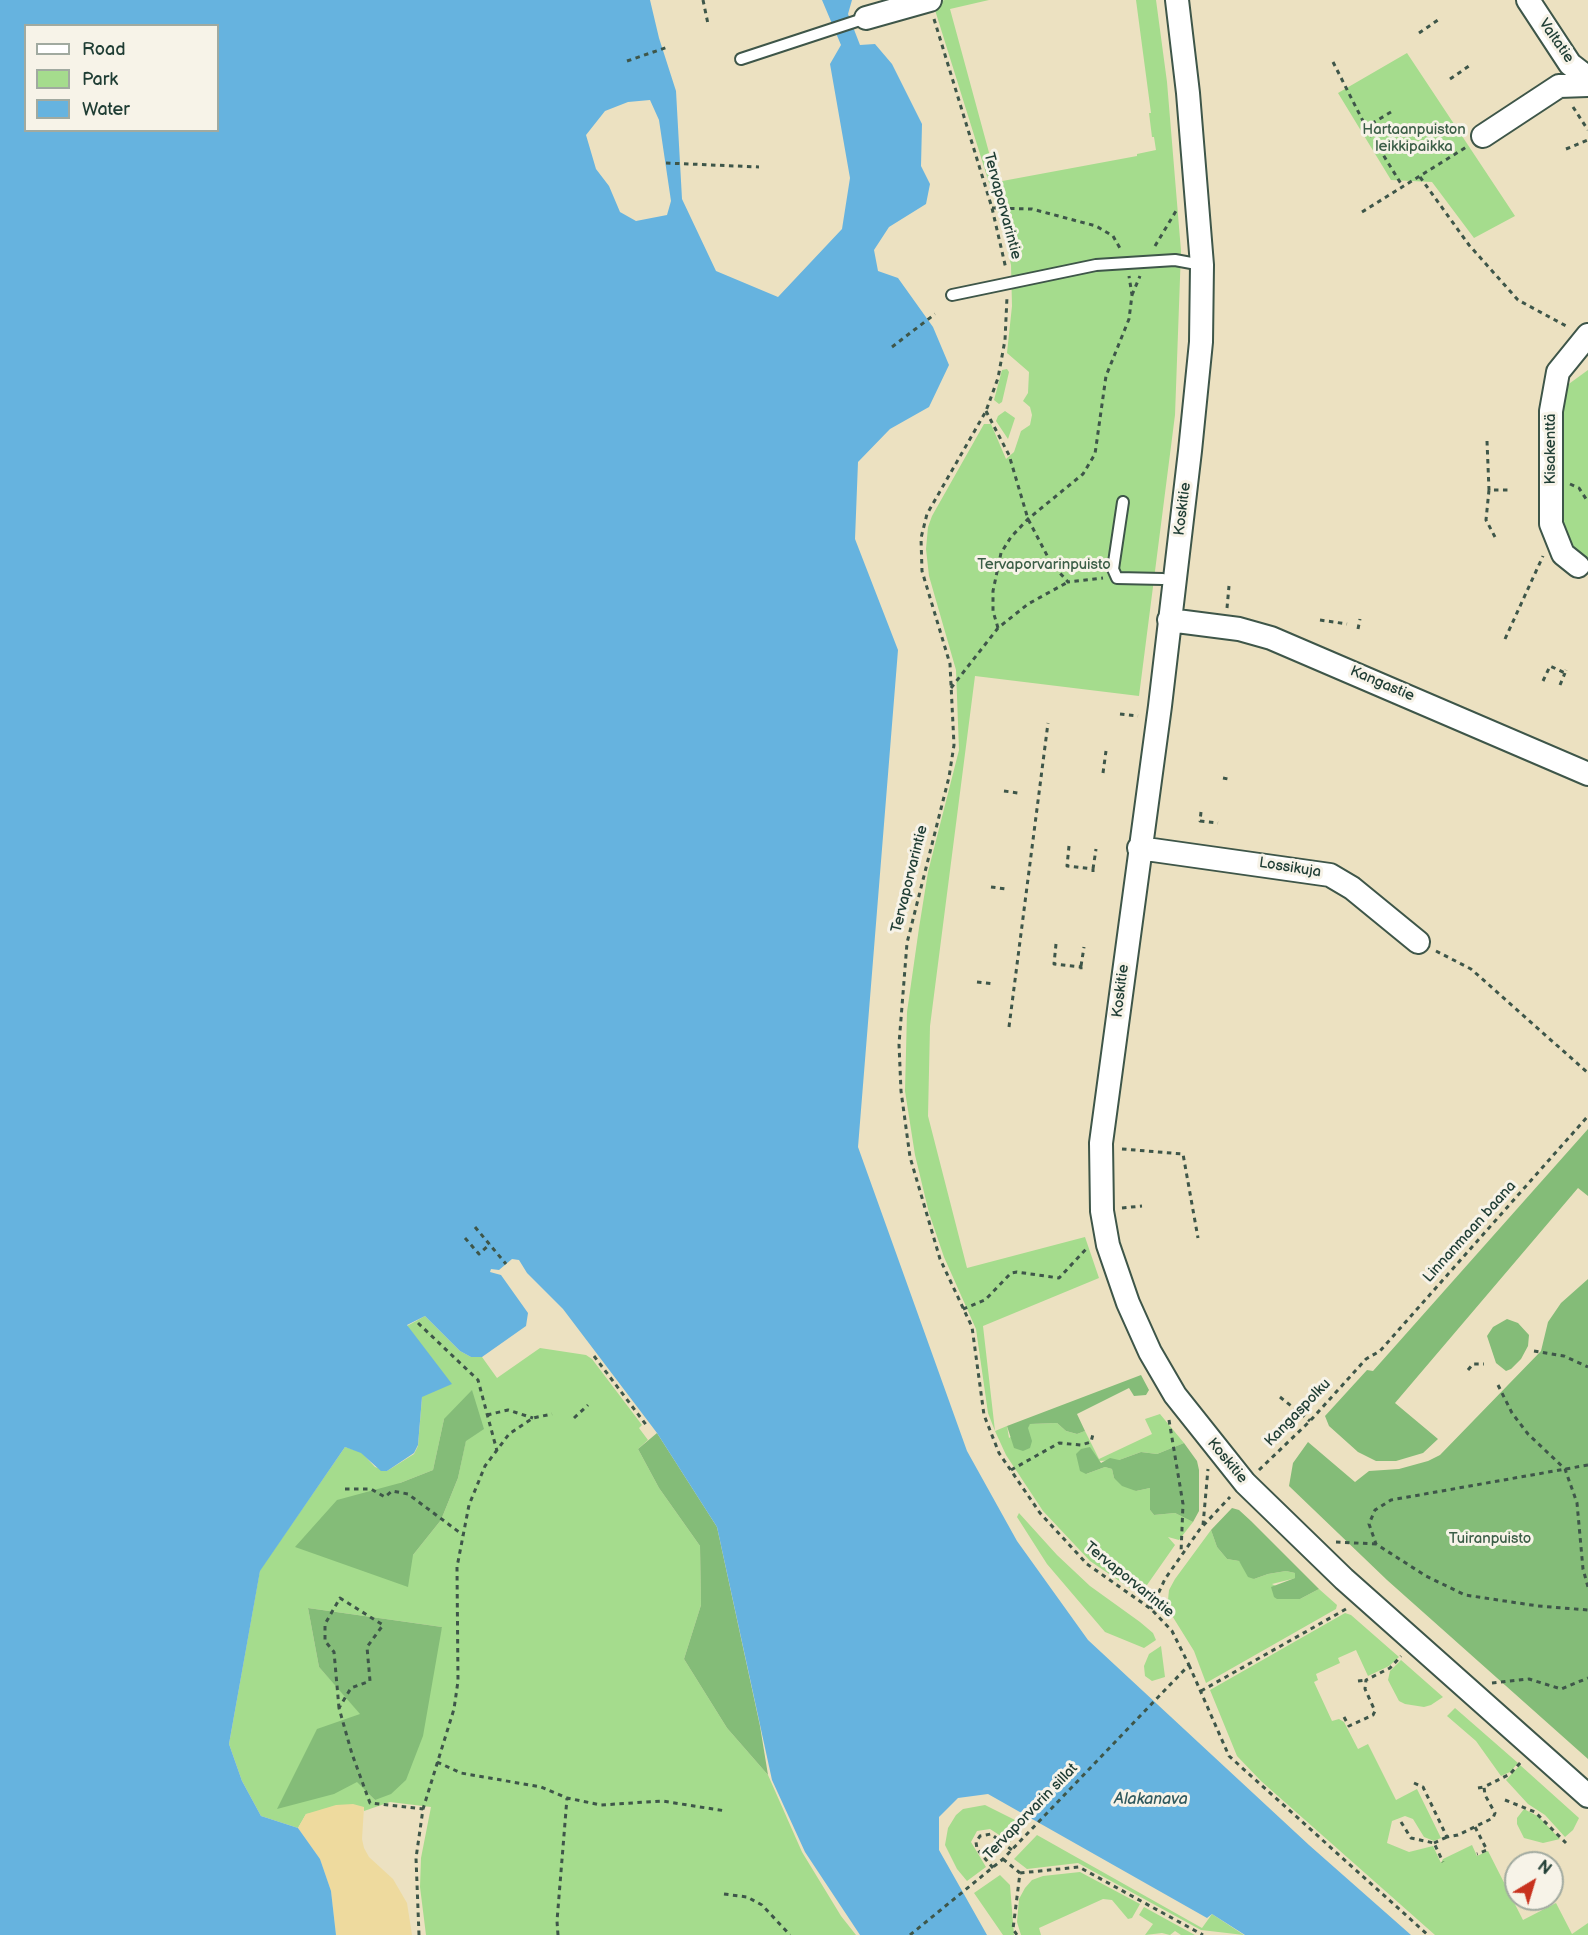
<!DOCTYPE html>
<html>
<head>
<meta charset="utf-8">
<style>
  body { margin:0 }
  #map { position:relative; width:1588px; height:1935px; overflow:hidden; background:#ece1c1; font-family:"Balsamiq Sans",sans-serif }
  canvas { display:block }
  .legend { position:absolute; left:24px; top:24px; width:195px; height:108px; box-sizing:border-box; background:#f7f3e8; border:2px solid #a1aaa0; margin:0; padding:8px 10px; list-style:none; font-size:18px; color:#1f3d34 }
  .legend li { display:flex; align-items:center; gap:12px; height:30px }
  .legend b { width:30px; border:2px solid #a1aaa0 }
  .north { position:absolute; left:1504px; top:1851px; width:60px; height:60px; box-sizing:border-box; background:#f7f3e8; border:2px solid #a1aaa0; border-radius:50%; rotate:38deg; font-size:16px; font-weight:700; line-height:24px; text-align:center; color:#1f3d34 }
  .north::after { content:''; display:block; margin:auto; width:21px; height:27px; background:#c8321e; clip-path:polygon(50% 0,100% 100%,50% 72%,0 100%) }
</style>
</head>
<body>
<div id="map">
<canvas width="1588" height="1935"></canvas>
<ul class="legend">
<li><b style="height:8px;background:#fff"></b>Road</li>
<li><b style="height:16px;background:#a5dc8d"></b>Park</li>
<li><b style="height:16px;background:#66b3df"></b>Water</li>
</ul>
<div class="north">N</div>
</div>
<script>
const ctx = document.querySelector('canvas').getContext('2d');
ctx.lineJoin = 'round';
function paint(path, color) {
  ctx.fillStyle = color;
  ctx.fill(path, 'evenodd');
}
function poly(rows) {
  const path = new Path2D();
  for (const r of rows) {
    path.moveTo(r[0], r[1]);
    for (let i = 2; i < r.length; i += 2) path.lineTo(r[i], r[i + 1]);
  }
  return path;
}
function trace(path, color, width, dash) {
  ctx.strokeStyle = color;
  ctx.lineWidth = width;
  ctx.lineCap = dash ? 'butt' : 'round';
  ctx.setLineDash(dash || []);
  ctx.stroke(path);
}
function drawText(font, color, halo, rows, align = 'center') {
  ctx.font = font + ' "Balsamiq Sans",sans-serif';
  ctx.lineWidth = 6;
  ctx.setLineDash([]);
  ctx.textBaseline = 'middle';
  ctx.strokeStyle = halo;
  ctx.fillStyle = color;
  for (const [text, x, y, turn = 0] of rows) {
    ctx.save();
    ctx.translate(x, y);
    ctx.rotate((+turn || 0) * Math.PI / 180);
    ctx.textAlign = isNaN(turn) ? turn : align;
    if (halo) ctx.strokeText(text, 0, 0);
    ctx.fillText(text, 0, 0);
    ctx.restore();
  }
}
paint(poly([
  [945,0,989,0,950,9,997,182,1137,156,1137,154,1156,150,1154,137,1152,137,1149,113,1151,113,1136,0,1156,0,1167,82,1181,251,1175,415,1139,696,975,676,930,1026,928,1116,967,1268,1085,1237,1099,1278,983,1326,995,1431,1007,1426,1009,1438,1030,1424,1057,1423,1066,1431,1077,1434,1085,1431,1099,1459,1152,1434,1145,1419,1160,1414,1184,1443,1157,1454,1141,1452,1119,1460,1098,1461,1086,1474,1105,1467,1112,1469,1114,1478,1136,1491,1150,1488,1150,1510,1154,1515,1175,1513,1193,1522,1179,1540,1168,1537,1175,1545,1140,1595,1090,1561,1043,1511,1006,1455,995,1431,988,1413,976,1329,944,1257,929,1213,915,1155,905,1091,907,1012,919,928,928,872,959,750,956,670,929,576,926,549,928,527,932,516,984,424,991,424,1006,459,1014,452,1021,431,1030,425,1032,415,1030,407,1023,401,1028,393,1029,372,1007,353,1012,306,1011,265,999,215,935,10,940,1],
  [1407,53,1515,216,1474,238,1432,182,1391,180,1338,93],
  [1007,369,1009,372,1002,402,999,404,994,400,1002,370],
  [1588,370,1588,564,1570,548,1561,525,1558,416,1566,386],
  [1005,411,1015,418,1008,439,996,421,998,416],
  [425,1316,460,1351,471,1357,482,1357,497,1378,540,1348,586,1355,592,1359,642,1425,639,1428,648,1440,638,1449,659,1488,700,1546,701,1605,684,1659,727,1728,768,1775,802,1852,841,1916,856,1935,426,1935,420,1887,421,1858,431,1807,390,1802,364,1811,364,1807,306,1814,298,1828,261,1816,242,1781,229,1744,260,1570,345,1447,361,1452,375,1467,387,1471,414,1454,418,1446,422,1397,407,1326],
  [444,1419,466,1440,458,1478,441,1520,413,1555,400,1483,433,1470],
  [308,1608,442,1627,375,1800,358,1782,361,1714,319,1667],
  [1019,1513,1057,1555,1090,1586,1140,1622,1153,1633,1156,1640,1144,1648,1105,1632,1047,1564,1017,1517],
  [1211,1530,1217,1547,1227,1559,1239,1561,1254,1579,1268,1574,1286,1571,1295,1573,1296,1578,1272,1584,1300,1599,1319,1589,1337,1605,1336,1609,1206,1683,1194,1651,1171,1614,1168,1600,1169,1590,1175,1579],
  [1345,1613,1351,1615,1399,1657,1389,1666,1368,1676,1356,1650,1338,1658,1340,1663,1316,1674,1318,1680,1314,1682,1332,1721,1339,1719,1344,1722,1358,1749,1368,1744,1396,1800,1417,1789,1441,1838,1434,1841,1424,1837,1413,1819,1405,1816,1392,1821,1387,1843,1409,1852,1433,1846,1441,1863,1443,1859,1472,1845,1477,1856,1488,1851,1523,1920,1556,1903,1572,1934,1588,1923,1588,1935,1435,1935,1261,1781,1237,1756,1210,1690],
  [1161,1646,1165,1677,1152,1681,1145,1676,1144,1666,1149,1654],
  [1401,1660,1443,1697,1431,1705,1424,1707,1405,1704,1399,1701,1388,1680,1390,1671],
  [1455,1708,1518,1763,1510,1772,1501,1776,1476,1741,1447,1716],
  [1520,1765,1579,1818,1573,1830,1565,1837,1545,1815,1528,1804,1506,1780],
  [985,1805,1025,1825,1010,1842,990,1829,977,1831,971,1842,986,1867,967,1881,957,1869,945,1845,948,1828,956,1815,963,1809],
  [1524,1809,1539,1817,1560,1839,1543,1843,1524,1838,1517,1824,1517,1818],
  [1037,1835,1202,1928,1212,1914,1244,1935,1201,1930,1078,1863,1027,1869,1014,1859],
  [1080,1872,1140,1904,1132,1918,1128,1919,1112,1900,1103,1899,1039,1928,1041,1935,1021,1935,1017,1922,1019,1899,1025,1888,1032,1880,1043,1876],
  [1000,1875,1010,1885,1014,1935,1003,1935,974,1893],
  [1144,1907,1173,1923,1195,1935,1181,1935,1175,1931,1170,1935,1162,1933,1145,1935,1153,1924,1139,1915]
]), '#a5dc8d');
paint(poly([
  [1588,1129,1588,1196,1578,1188,1395,1403,1438,1439,1423,1453,1396,1461,1376,1461,1358,1452,1329,1426,1325,1416,1367,1370,1373,1371],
  [1588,1279,1588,1759,1387,1580,1289,1486,1293,1463,1308,1442,1355,1482,1369,1471,1399,1469,1428,1461,1440,1455,1541,1351,1548,1322,1561,1303],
  [1507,1319,1518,1323,1529,1335,1528,1346,1521,1359,1511,1369,1506,1371,1496,1363,1487,1336,1493,1327],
  [1141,1375,1149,1390,1146,1395,1134,1396,1129,1388,1077,1414,1085,1431,1077,1434,1066,1431,1057,1423,1030,1424,1028,1428,1032,1441,1030,1448,1023,1451,1014,1448,1007,1426],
  [472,1390,484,1429,466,1441,458,1478,441,1520,413,1555,408,1587,295,1547,337,1500,400,1483,433,1470,444,1419],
  [657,1433,717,1527,760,1726,768,1775,727,1728,684,1659,701,1605,700,1546,659,1488,638,1449],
  [1184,1443,1197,1461,1199,1470,1199,1511,1193,1522,1175,1513,1154,1515,1150,1510,1150,1488,1136,1491,1122,1486,1114,1478,1112,1469,1105,1467,1086,1474,1080,1471,1076,1454,1081,1449,1090,1447,1101,1463,1110,1458,1119,1460,1141,1452,1157,1454],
  [1232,1508,1239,1510,1251,1521,1319,1589,1300,1599,1277,1599,1274,1597,1271,1587,1295,1578,1295,1573,1286,1571,1268,1574,1254,1579,1248,1577,1239,1561,1227,1559,1217,1547,1211,1530],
  [308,1608,442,1627,423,1736,406,1780,391,1794,375,1800,357,1782,334,1794,277,1809,317,1729,360,1714,319,1667]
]), '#84bc78');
paint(poly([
  [353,1804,364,1807,362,1839,364,1848,369,1857,393,1879,407,1903,412,1935,336,1935,331,1891,320,1859,298,1828,306,1814,336,1805]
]), '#eeda9e');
paint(poly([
  [0,0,650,0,659,38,676,91,682,199,716,271,778,297,842,229,850,178,830,64,841,45,822,0,852,0,848,14,860,45,875,44,892,64,922,124,921,166,930,184,926,204,889,227,874,250,878,271,898,278,933,327,949,365,929,407,890,429,858,462,855,539,898,650,858,1147,967,1451,1017,1541,1088,1640,1309,1845,1411,1935,1245,1935,1212,1914,1207,1918,988,1794,958,1798,939,1817,939,1850,987,1935,860,1935,805,1852,772,1780,717,1527,657,1433,563,1309,527,1273,519,1260,512,1259,499,1270,491,1269,490,1272,501,1275,528,1313,526,1326,482,1357,471,1357,460,1351,425,1316,407,1325,452,1384,422,1397,418,1445,414,1453,387,1471,381,1471,361,1453,345,1447,260,1571,229,1744,242,1781,261,1816,298,1828,320,1859,331,1891,336,1935,0,1935],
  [26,26,218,26,218,130,26,130],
  [650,100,659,120,671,201,667,215,636,221,620,212,609,186,596,169,586,135,605,111,628,102]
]), '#66b3df');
const lane = poly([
  [741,59,866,18],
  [952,295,1096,265,1175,260,1202,265],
  [1123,502,1113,569,1117,578,1163,579]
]);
const street = poly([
  [1177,0,1188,93,1202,265,1201,342,1190,451,1160,706,1101,1143,1102,1211,1108,1245,1128,1303,1150,1352,1175,1395,1245,1483,1344,1579,1588,1796],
  [1528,0,1570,64,1588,78],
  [866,18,930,0],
  [1483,136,1559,86,1588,85],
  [1578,566,1563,554,1551,524,1551,411,1558,372,1588,335],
  [1169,620,1239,629,1271,638,1588,774],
  [1139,848,1330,875,1352,888,1418,942]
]);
trace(lane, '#3e5649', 14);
trace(street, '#3e5649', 26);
trace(poly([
  [703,0,708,24],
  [934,19,992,208,1006,269],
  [1419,33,1441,18],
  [627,61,668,47],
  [1333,62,1366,127],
  [1450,79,1472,64],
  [1573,107,1588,130],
  [1391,112,1366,127,1403,187],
  [1566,149,1588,140],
  [666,163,759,167],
  [1420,177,1469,245,1518,300,1568,327],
  [992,208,1032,209,1096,226,1113,236,1121,250],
  [1362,212,1468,146],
  [1155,246,1176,211],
  [1132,295,1140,276],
  [892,347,935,314],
  [986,411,1009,455,1028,519,1051,563,1068,582,1103,578],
  [1487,441,1489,490,1508,490],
  [1570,484,1579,488,1588,502],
  [1489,490,1486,520,1495,537],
  [1227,608,1229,586],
  [1320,620,1347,624],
  [998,628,993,611,993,591,1001,553,1011,537,1028,519,1083,474,1095,454,1106,376,1129,319,1132,295,1129,276],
  [1358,629,1360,619],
  [1505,639,1543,556],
  [1543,681,1550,666,1565,673,1566,670],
  [1560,685,1565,673],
  [951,688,998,628,1028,604,1068,582],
  [1120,714,1138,716],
  [1103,773,1106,751],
  [1223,778,1228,779],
  [1004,791,1018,793],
  [1201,812,1200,821,1218,823],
  [1069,846,1067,866,1093,869,1093,872],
  [1093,869,1096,849],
  [991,887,1006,889],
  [1056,944,1054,964,1081,967,1081,970],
  [1436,951,1471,969,1588,1073],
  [1081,966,1084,947],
  [977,982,994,984],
  [1009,1027,1048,723],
  [1122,1149,1183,1154,1198,1238],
  [1122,1208,1142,1206],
  [475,1227,506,1264],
  [465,1238,479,1254,490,1244],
  [963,1309,985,1300,1011,1273,1017,1272,1059,1278,1087,1248],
  [418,1323,478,1380,497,1451],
  [1534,1351,1564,1356,1588,1367],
  [594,1356,647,1426],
  [1468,1370,1473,1364,1484,1364],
  [1498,1385,1512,1413,1528,1434,1565,1469,1577,1503,1583,1569,1588,1587],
  [1280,1397,1310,1421],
  [487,1415,508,1410,533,1418],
  [574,1418,588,1405],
  [1169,1420,1183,1504,1181,1553],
  [1588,1465,1391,1500,1375,1510,1369,1524,1376,1544,1426,1576,1465,1595,1538,1606,1588,1610],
  [1011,1470,1059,1443,1081,1445,1091,1442,1093,1434],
  [1259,1470,1310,1421,1366,1359,1380,1351,1588,1116],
  [345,1489,371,1489,385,1497,392,1491,408,1494,463,1535],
  [1203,1525,1208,1469],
  [1336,1542,1376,1544],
  [1151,1609,1165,1579,1200,1529,1230,1497],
  [1189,1665,1229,1756,1428,1935],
  [1358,1681,1366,1680],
  [1492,1683,1529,1679,1561,1689,1588,1678],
  [1201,1691,1346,1609],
  [339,1708,334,1652,325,1641,325,1624,340,1598,383,1625,367,1647,370,1681,351,1688,339,1708,352,1754,370,1803,423,1809],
  [1344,1717,1349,1726,1373,1715,1375,1711,1365,1689,1366,1680,1390,1668,1401,1656],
  [437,1762,461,1773,541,1787,567,1798,601,1805,662,1801,726,1811],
  [1414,1783,1423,1787,1447,1837,1458,1835,1493,1818,1495,1813,1485,1795,1484,1787,1510,1774,1521,1762],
  [1478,1788,1484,1787],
  [1505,1800,1535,1812,1566,1843],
  [1401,1822,1411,1838,1434,1843,1443,1862],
  [1475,1827,1487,1850,1477,1854],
  [1434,1843,1447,1837],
  [1003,1859,1020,1873,1013,1929,1017,1935],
  [993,1868,977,1849,976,1842,980,1836,991,1834,1012,1850],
  [1020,1873,1079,1867,1203,1935],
  [724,1894,747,1897,762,1905,790,1935],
  [419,1935,416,1858,423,1809,454,1709,458,1681,457,1567,469,1505,485,1466,509,1434,533,1418,552,1414],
  [558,1935,557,1921,567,1798],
  [910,1935,1003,1859,1189,1665,1172,1631,1151,1609,1087,1564,1040,1513,999,1453,984,1415,972,1327,940,1259,910,1157,901,1091,899,1044,907,943,949,777,954,745,950,664,922,571,921,538,927,514,986,411,998,378,1005,340,1007,297]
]), '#3e5649', 3, [4.5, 4.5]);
trace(lane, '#fff', 10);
trace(street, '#fff', 22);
drawText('15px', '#1f3d34', '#f7f3e8', [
  ["Valtatie",1556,41,55],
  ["Tervaporvarintie",1002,206,75],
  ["Kisakenttä",1551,449,-90],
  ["Koskitie",1183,509,-83],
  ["Kangastie",1382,684,23],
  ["Lossikuja",1290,868,9],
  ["Tervaporvarintie",910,879,-76],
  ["Koskitie",1121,991,-83],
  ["Linnanmaan baana",1470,1232,-48],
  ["Kangaspolku",1298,1413,-46],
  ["Koskitie",1227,1461,50],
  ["Tervaporvarintie",1129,1580,39],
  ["Tervaporvarin sillat",1031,1812,-46]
]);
drawText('15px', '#3a5d46', '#f7f3e8', [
  ["Hartaanpuiston",1414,130],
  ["leikkipaikka",1414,147],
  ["Tervaporvarinpuisto",1044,565],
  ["Tuiranpuisto",1490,1539]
]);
drawText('italic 16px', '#315a5f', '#f7f3e8', [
  ["Alakanava",1151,1800]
]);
</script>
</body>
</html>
